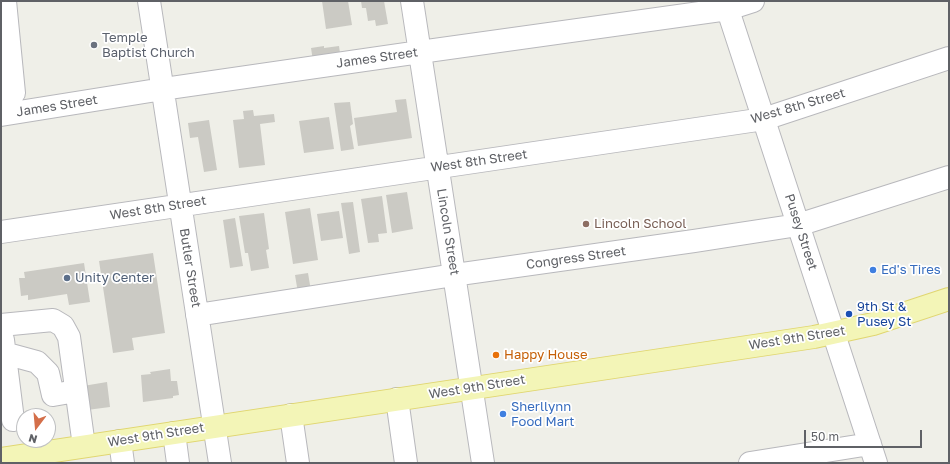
<!DOCTYPE html>
<html>
<head>
<meta charset="utf-8">
<style>
  body { margin:0 }
  #map { position:relative; width:950px; height:464px; overflow:hidden; background:#efefe8; font-family:"Golos Text",sans-serif }
  canvas { display:block }
  .frame { position:absolute; inset:0; border:2px solid #5f6166; pointer-events:none }
  .north { position:absolute; left:16px; top:408px; width:40px; height:40px; box-sizing:border-box; background:#fff; border:1px solid #bfc0c2; border-radius:50%; rotate:196deg; font-size:11px; font-weight:700; line-height:16px; text-align:center; color:#5f6166 }
  .north::after { content:''; display:block; margin:auto; width:14px; height:18px; background:#d46f4a; clip-path:polygon(50% 0,100% 100%,50% 72%,0 100%) }
  .scale { position:absolute; left:804px; top:430px; width:118px; height:18px; box-sizing:border-box; border:2px solid #5f6166; border-top:0; padding-left:5px; font-size:12px; line-height:14px; white-space:nowrap; color:#5f6166; -webkit-text-stroke:3px #fff; paint-order:stroke }
</style>
</head>
<body>
<div id="map">
<canvas width="950" height="464"></canvas>
<div class="frame"></div>
<div class="north">N</div>
<div class="scale">50 m</div>
</div>
<script>
const ctx = document.querySelector('canvas').getContext('2d');
ctx.lineJoin = 'round';
function paint(path, color) {
  ctx.fillStyle = color;
  ctx.fill(path, 'evenodd');
}
function poly(rows) {
  const path = new Path2D();
  for (const r of rows) {
    path.moveTo(r[0], r[1]);
    for (let i = 2; i < r.length; i += 2) path.lineTo(r[i], r[i + 1]);
  }
  return path;
}
function trace(path, color, width, dash) {
  ctx.strokeStyle = color;
  ctx.lineWidth = width;
  ctx.lineCap = dash ? 'butt' : 'round';
  ctx.setLineDash(dash || []);
  ctx.stroke(path);
}
function drawText(font, color, halo, rows, align = 'center') {
  ctx.font = font + ' "Golos Text",sans-serif';
  ctx.lineWidth = 3.5;
  ctx.setLineDash([]);
  ctx.textBaseline = 'middle';
  ctx.strokeStyle = halo;
  ctx.fillStyle = color;
  for (const [text, x, y, turn = 0] of rows) {
    ctx.save();
    ctx.translate(x, y);
    ctx.rotate((+turn || 0) * Math.PI / 180);
    ctx.textAlign = isNaN(turn) ? turn : align;
    if (halo) ctx.strokeText(text, 0, 0);
    ctx.fillText(text, 0, 0);
    ctx.restore();
  }
}
paint(poly([
  [322,1,348,1,352,25,326,29],
  [361,1,384,1,388,24,376,26,375,20,368,21,366,8,362,8],
  [324,46,324,48,339,46,341,60,313,61,311,48],
  [406,99,412,138,358,146,354,118,397,112,395,100],
  [350,102,353,124,350,126,354,149,341,151,334,103],
  [253,110,254,116,274,114,275,122,260,124,265,165,239,168,233,120,244,119,243,111],
  [329,117,334,149,304,153,299,121],
  [209,120,217,170,204,172,198,137,190,138,188,123],
  [407,192,413,229,392,233,386,195],
  [382,196,387,233,378,234,379,242,368,243,361,199],
  [353,202,360,252,349,254,341,203],
  [310,208,318,260,293,264,285,212],
  [339,211,343,238,321,241,317,214],
  [264,213,269,249,266,250,269,268,251,271,248,253,245,253,239,216],
  [235,218,243,266,230,268,223,220],
  [153,253,165,333,132,338,134,350,113,353,99,261],
  [84,263,90,302,69,305,67,294,28,300,28,295,21,296,19,278,25,278,24,272],
  [308,273,311,291,298,293,295,275],
  [170,369,171,381,177,381,179,395,173,396,173,398,143,402,141,375,151,374,150,372],
  [107,382,110,407,87,410,83,386]
]), '#cbcac4');
const minor = poly([
  [149,1,220,463],
  [412,1,483,463],
  [725,1,876,463],
  [1,94,14,93,5,1],
  [1,115,163,89,420,52,728,9,753,1],
  [1,232,764,119,949,58],
  [197,315,454,275,694,241,798,225,949,177],
  [1,325,53,320,63,326,69,337,84,446],
  [3,340,13,420],
  [4,353,37,362,48,373,53,395,76,391],
  [397,399,406,463],
  [291,415,298,463],
  [174,433,178,463],
  [120,441,123,463],
  [750,463,870,444]
]);
const major = poly([
  [1,459,814,337,873,324,949,299]
]);
trace(minor, '#b8b8bc', 24);
trace(major, '#e0d670', 24);
trace(minor, '#fff', 22);
trace(major, '#f3f5b7', 22);
for (const [x, y, r, color] of [
  [94,45,4,"#6b7280"],
  [586,224,4,"#8d6e63"],
  [873,270,4,"#3f7fe0"],
  [67,278,4,"#5c6f8a"],
  [849,314,4,"#1a4fb4"],
  [496,355,4,"#e8710a"],
  [503,414,4,"#3f7fe0"]
]) {
  const dot = new Path2D();
  dot.arc(x, y, r, 0, 2 * Math.PI);
  ctx.fillStyle = color;
  ctx.fill(dot);
  trace(dot, '#fff', 1.5);
}
drawText('13px', '#5b616d', '#fff', [
  ["Temple",102,38],
  ["Baptist Church",102,53]
], 'left');
drawText('13px', '#5f6166', '#fff', [
  ["James Street",377,58,-8],
  ["James Street",57,106,-9],
  ["West 8th Street",798,106,-16],
  ["West 8th Street",479,161,-8],
  ["West 8th Street",158,208,-9],
  ["Lincoln Street",448,232,81],
  ["Pusey Street",801,232,72],
  ["Congress Street",576,258,-8],
  ["Butler Street",190,268,81],
  ["West 9th Street",797,338,-9],
  ["West 9th Street",477,387,-9],
  ["West 9th Street",156,435,-9]
]);
drawText('13px', '#785e54', '#fff', [
  ["Lincoln School",594,224]
], 'left');
drawText('13px', '#366cbe', '#fff', [
  ["Ed's Tires",881,270],
  ["Sherllynn",511,407],
  ["Food Mart",511,422]
], 'left');
drawText('13px', '#4e5e75', '#fff', [
  ["Unity Center",75,278]
], 'left');
drawText('13px', '#164399', '#fff', [
  ["9th St &",857,307],
  ["Pusey St",857,322]
], 'left');
drawText('13px', '#c56008', '#fff', [
  ["Happy House",504,355]
], 'left');
</script>
</body>
</html>
